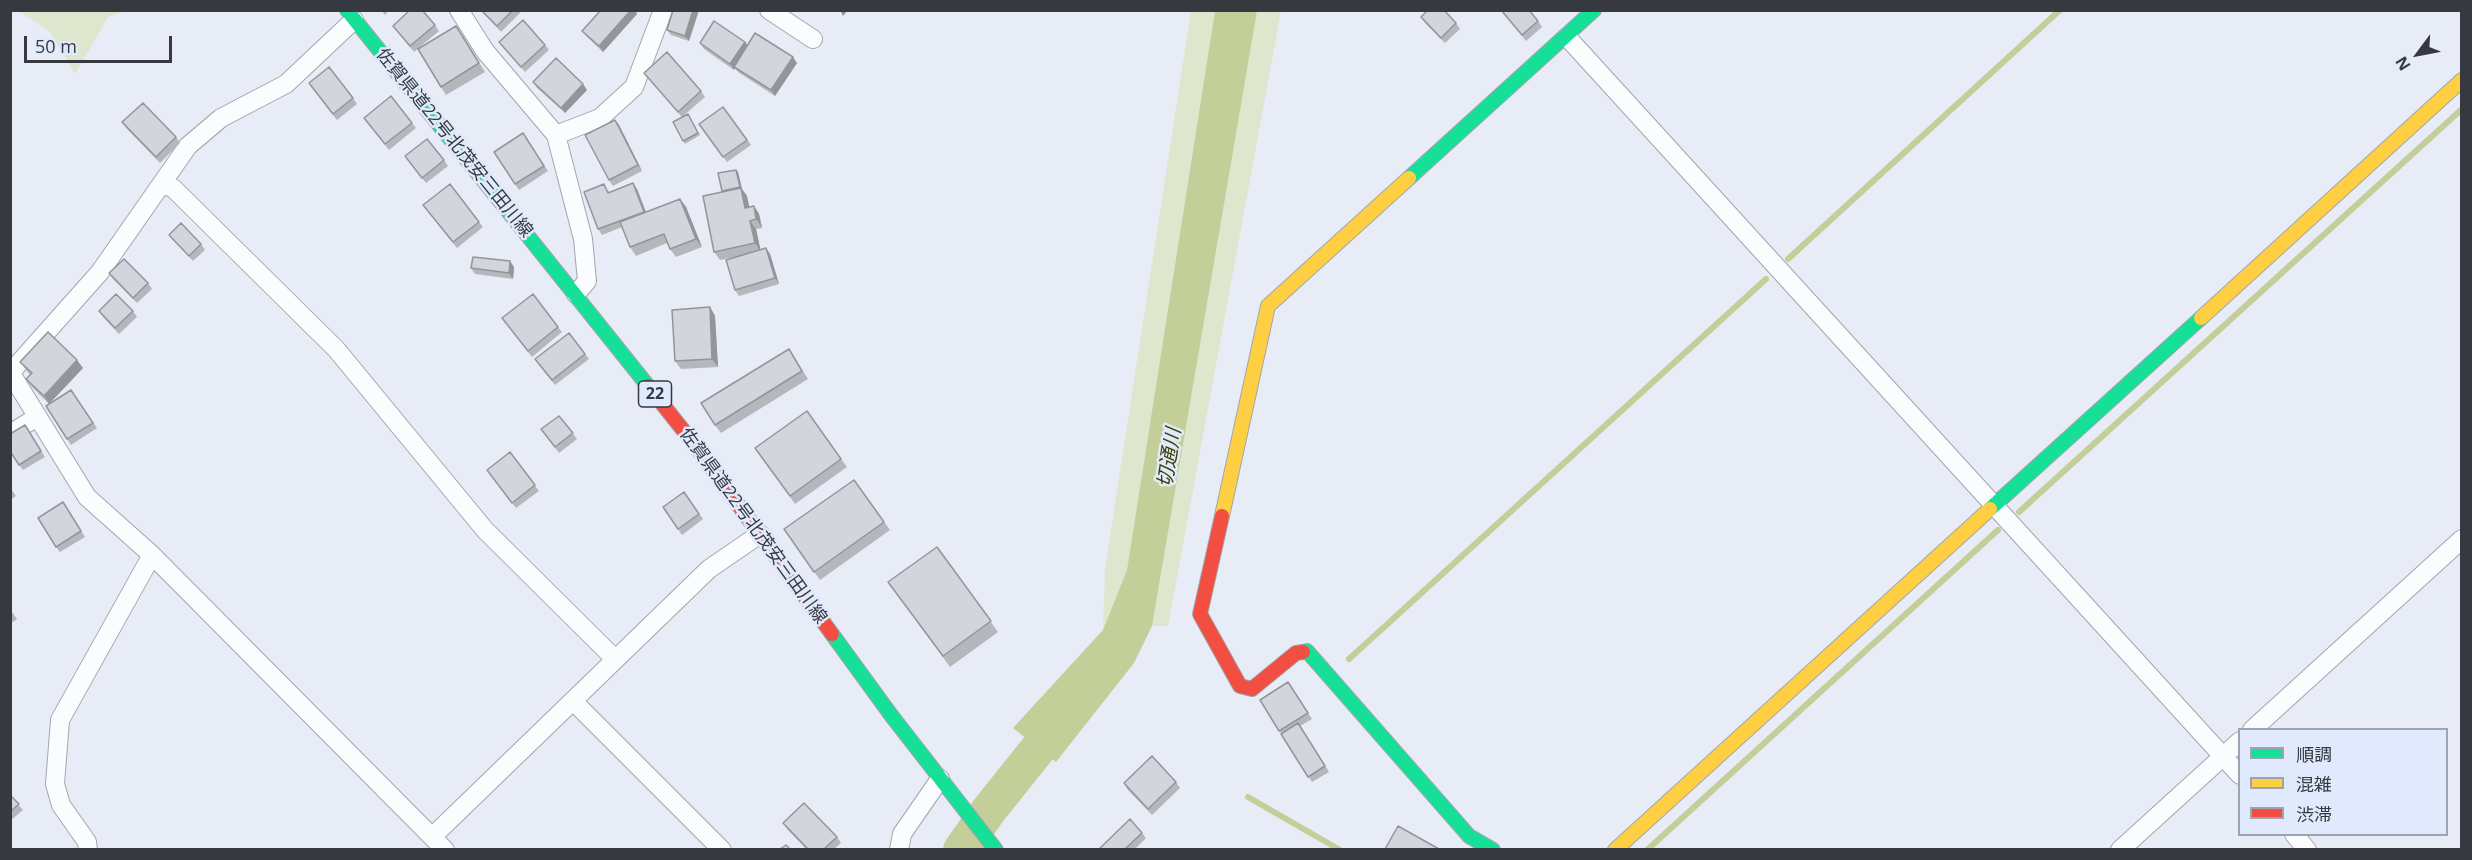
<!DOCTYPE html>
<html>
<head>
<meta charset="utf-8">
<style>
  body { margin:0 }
  #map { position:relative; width:2472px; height:860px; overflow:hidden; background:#e7ecf6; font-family:"Open Sans","Noto Sans JP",sans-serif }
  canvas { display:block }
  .frame { position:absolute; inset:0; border:12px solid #363940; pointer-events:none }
  .legend { position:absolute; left:2238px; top:728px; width:210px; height:108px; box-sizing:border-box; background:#e1eafc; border:2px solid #9da3b1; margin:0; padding:8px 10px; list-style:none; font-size:18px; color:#363940 }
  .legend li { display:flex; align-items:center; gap:12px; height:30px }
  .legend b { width:30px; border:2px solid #9da3b1 }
  .north { position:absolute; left:2388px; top:24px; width:60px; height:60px; -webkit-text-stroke:4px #e1eafc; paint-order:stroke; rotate:238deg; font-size:16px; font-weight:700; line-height:24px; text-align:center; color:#363940 }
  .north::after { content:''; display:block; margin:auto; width:21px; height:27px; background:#363940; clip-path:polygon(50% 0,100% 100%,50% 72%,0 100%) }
  .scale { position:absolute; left:24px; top:36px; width:148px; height:27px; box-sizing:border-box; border:3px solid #363940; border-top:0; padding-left:8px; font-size:18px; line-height:21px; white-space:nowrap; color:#363940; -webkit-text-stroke:4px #e1eafc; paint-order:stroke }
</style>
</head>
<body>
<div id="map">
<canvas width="2472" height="860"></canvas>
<div class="frame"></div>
<ul class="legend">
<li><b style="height:8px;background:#16e098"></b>順調</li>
<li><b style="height:8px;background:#ffcf43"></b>混雑</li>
<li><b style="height:8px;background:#f24e42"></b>渋滞</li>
</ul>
<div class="north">N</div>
<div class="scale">50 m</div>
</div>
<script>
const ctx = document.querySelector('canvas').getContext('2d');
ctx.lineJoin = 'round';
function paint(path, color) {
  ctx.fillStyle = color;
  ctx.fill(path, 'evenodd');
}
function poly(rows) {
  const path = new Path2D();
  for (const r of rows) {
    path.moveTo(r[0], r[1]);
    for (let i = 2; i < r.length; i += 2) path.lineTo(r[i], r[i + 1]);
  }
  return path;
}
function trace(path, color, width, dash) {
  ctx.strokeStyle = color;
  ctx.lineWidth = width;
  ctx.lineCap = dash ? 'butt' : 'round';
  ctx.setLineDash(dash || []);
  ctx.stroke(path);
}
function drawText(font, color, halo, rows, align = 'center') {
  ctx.font = font + ' "Open Sans","Noto Sans JP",sans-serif';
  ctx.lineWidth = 5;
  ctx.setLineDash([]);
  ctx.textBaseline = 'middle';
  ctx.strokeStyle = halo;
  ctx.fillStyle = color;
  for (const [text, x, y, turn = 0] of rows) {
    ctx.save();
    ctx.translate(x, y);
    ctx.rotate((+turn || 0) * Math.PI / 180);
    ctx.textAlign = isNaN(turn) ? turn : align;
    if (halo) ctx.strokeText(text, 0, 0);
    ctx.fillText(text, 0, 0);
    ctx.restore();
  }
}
paint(poly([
  [19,11,19,10,125,11,108,17,75,74,50,32],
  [1191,11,1215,11,1127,570,1103,630,1105,569],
  [1257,11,1281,11,1168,626,1152,626]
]), '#dfe6ce');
paint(poly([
  [1215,11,1257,11,1152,626,1134,663,1056,762,1013,728,1103,630,1127,570]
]), '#c3ce98');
trace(poly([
  [1788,259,2060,10],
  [2019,512,2462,109],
  [1349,659,1766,279],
  [1248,797,1340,850],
  [1647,850,1998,530]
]), '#c3ce98', 6);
trace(poly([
  [961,850,989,810,1069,710]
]), '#c3ce98', 36);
const street = poly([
  [459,10,485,51,556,135,583,239,587,281,576,294],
  [769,10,813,39],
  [1567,37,2240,775],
  [556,135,600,118,634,87,663,10],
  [163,185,173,188,336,349,485,530,615,659],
  [10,372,87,497,152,555,445,850],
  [11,372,100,272,188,146,221,118,286,84,354,20],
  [10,434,37,417],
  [573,701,722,850],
  [2252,730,2462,539],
  [2294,834,2307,850],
  [432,837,709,569,760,534],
  [88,850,87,842,61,805,55,784,60,720,152,555],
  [899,850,902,834,940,779],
  [2120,850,2240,741]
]);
const fast = poly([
  [347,10,648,386],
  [1409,178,1594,10],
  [1990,509,2201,318],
  [832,634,891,715,996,850],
  [1303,652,1307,651,1469,836,1493,850]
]);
const slow = poly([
  [2201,318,2462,80],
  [1222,516,1268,306,1409,178],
  [1615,850,1990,509]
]);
const jam = poly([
  [648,386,695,445,832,634],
  [1222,516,1200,614,1240,686,1252,689,1296,653,1303,652]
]);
trace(street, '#a2a6ad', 20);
trace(fast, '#a2a6ad', 16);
trace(slow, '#a2a6ad', 16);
trace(jam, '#a2a6ad', 16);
trace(street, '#fbfcfe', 18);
trace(fast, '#16e098', 14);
trace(slow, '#ffcf43', 14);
trace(jam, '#f24e42', 14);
paint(poly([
  [381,10,389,10,385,15],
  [480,10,521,10,522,11,501,32],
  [601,10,635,10,637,14,603,52,586,36,582,31],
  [673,10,699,10,689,41,671,35,667,30],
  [1501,10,1538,21,1542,27,1526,41],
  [1421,17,1456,23,1460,29,1445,43,1425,23],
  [435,25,439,31,414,52,393,26],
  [462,34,485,72,446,95,441,87],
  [499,42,545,45,549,50,525,72],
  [745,42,748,45,797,63,775,96,738,72,735,68,734,70,704,49,700,43],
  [644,73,701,91,705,97,682,117],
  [533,82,587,90,565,113,537,88],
  [313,89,353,98,357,104,337,120],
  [723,107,751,145,727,162,699,124],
  [688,114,700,135,685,144,683,141],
  [615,120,619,125,642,171,613,186,609,180],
  [122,122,176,137,180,143,160,163,126,128],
  [368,123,412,123,416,128,389,150],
  [523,133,548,171,519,190,494,152],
  [444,160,448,166,426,183,409,162],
  [736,170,738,172,742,189,747,196,749,207,754,206,759,214,762,228,756,229,760,250,766,248,770,254,779,284,739,296,735,290,745,255,720,260,714,252,722,192],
  [637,189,646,212,680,199,686,207,702,247,676,257,670,249,667,243,636,256,630,247,622,227,602,235,598,229,608,190,609,192],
  [427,210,479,222,483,227,457,248],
  [169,235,201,244,205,250,193,261,173,240],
  [514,267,513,279,475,274,471,268],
  [109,273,148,283,152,289,137,303,113,279],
  [710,307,715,316,718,367,681,369,675,361],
  [99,311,133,311,137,317,119,334,103,317],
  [502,318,558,327,562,332,532,357],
  [569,333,589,359,555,385,539,365],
  [794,357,808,379,721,433,715,425],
  [20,362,83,368,50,403,71,390,97,428,71,445,46,406,49,404,32,387,26,379,30,375,26,370],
  [807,411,847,467,795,504,755,448],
  [559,416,577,439,559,453,541,429],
  [25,425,45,457,23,470,19,465],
  [510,452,539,491,516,508,487,470],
  [854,480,890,530,820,580,784,529],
  [10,487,16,496,10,500],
  [684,492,703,519,682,535,663,507],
  [63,502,85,537,60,552,56,547],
  [937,547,998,632,950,667,888,582],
  [10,609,17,619,10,624],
  [1288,682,1312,719,1300,726,1329,772,1312,782,1260,700],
  [1176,782,1180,788,1152,815,1127,789,1124,783],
  [10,795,23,810,10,821],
  [783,823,837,837,841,843,834,849,806,849,787,829],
  [1142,833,1146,838,1135,849,1099,849]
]), '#b5b7bd');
paint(poly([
  [631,10,635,10,637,14,603,52,599,46],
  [693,10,699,10,689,41,685,36],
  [840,10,848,10,843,16],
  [745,42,749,48,734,67,735,68,734,70,730,64],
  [793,57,797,63,775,96,771,90],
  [583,84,587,90,565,113,561,108],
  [615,120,619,125,642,171,638,165],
  [736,170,738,172,742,189,747,196,751,216,745,208],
  [633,183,637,189,648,218,644,212],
  [680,199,686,207,702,247,696,239],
  [754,206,759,214,762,228,756,219],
  [750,221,756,229,761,252,755,243],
  [766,248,770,254,779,284,775,278],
  [510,261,514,267,513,279,509,273],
  [710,307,715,316,718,367,712,359],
  [77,360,83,368,49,404,44,396]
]), '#93959a');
const building = poly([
  [410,10,422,10,435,25,410,46,393,26,410,10],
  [481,10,513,10,497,26,481,10],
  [601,10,631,10,599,46,582,31,601,10],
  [673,10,693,10,685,36,667,30,673,10],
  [1428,10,1444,10,1456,23,1441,38,1421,17,1428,10],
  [1501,10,1529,10,1538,21,1522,35,1501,10],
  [523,20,545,45,521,67,499,42,523,20],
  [714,21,745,42,730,64,700,43,714,21],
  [456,26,479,63,441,87,418,49,456,26],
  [755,33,793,57,771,90,734,67,755,33],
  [667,52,701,91,678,112,644,73,667,52],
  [556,58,583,84,561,108,533,82,556,58],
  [329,67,353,98,333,114,309,83,329,67],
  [391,96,412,123,385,144,364,118,391,96],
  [143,103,176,137,156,157,122,122,143,103],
  [723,107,747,140,723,157,699,124,723,107],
  [688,114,698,133,683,141,673,122,688,114],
  [615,120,638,165,609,180,585,135,615,120],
  [523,133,544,166,515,184,494,152,523,133],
  [427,139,444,160,422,178,405,156,427,139],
  [736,170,740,187,722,191,718,173,736,170],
  [633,183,644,212,598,229,584,192,604,184,608,193,633,183],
  [450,184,479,222,453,242,423,205,450,184],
  [741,188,745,208,754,206,756,219,750,221,755,243,714,252,703,196,741,188],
  [680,199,696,239,670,249,664,234,630,247,620,222,680,199],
  [181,223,201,244,189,256,169,235,181,223],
  [766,248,775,278,735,290,726,260,766,248],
  [473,257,510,261,509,273,471,268,473,257],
  [124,259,148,283,133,298,109,273,124,259],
  [116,294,133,311,115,328,99,311,116,294],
  [533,294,558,327,528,351,502,318,533,294],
  [710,307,712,359,675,361,672,310,710,307],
  [48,332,77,360,44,396,26,379,32,373,20,362,48,332],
  [569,333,585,354,552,380,535,359,569,333],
  [789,349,802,371,715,425,701,403,789,349],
  [71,390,93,423,67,439,46,406,71,390],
  [807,411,841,459,790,496,755,448,807,411],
  [559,416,573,433,555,447,541,429,559,416],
  [25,425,41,451,19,465,10,451,10,434,25,425],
  [510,452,535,485,512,503,487,470,510,452],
  [854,480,884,522,814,572,784,529,854,480],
  [684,492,699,514,678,529,663,507,684,492],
  [63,502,81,531,56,547,38,518,63,502],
  [937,547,991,621,943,656,888,582,937,547],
  [1288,682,1308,713,1279,731,1260,700,1288,682],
  [1298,723,1325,766,1308,777,1281,734,1298,723],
  [1152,756,1176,782,1148,809,1124,783,1152,756],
  [10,795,19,804,10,812,10,795],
  [804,803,837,837,824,849,808,849,783,823,804,803],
  [1130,819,1142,833,1125,849,1099,849,1130,819],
  [1398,826,1439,849,1385,849,1398,826],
  [786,845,790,849,780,849,786,845]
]);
paint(building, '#d2d5dc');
trace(building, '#93959a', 1.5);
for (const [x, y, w] of [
  [655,394,33]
]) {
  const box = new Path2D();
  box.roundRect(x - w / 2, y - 13, w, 26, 4.5);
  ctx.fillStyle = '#e1eafc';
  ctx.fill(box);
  trace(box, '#363940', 1.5);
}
drawText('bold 16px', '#363940', null, [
  ["22",655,394]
]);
drawText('18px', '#363940', '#e1eafc', [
  ["佐賀県道22号北茂安三田川線",454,143,51],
  ["佐賀県道22号北茂安三田川線",753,526,54]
]);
drawText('italic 20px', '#3a4100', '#e1eafc', [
  ["切通川",1170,458,-81]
]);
</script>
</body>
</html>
